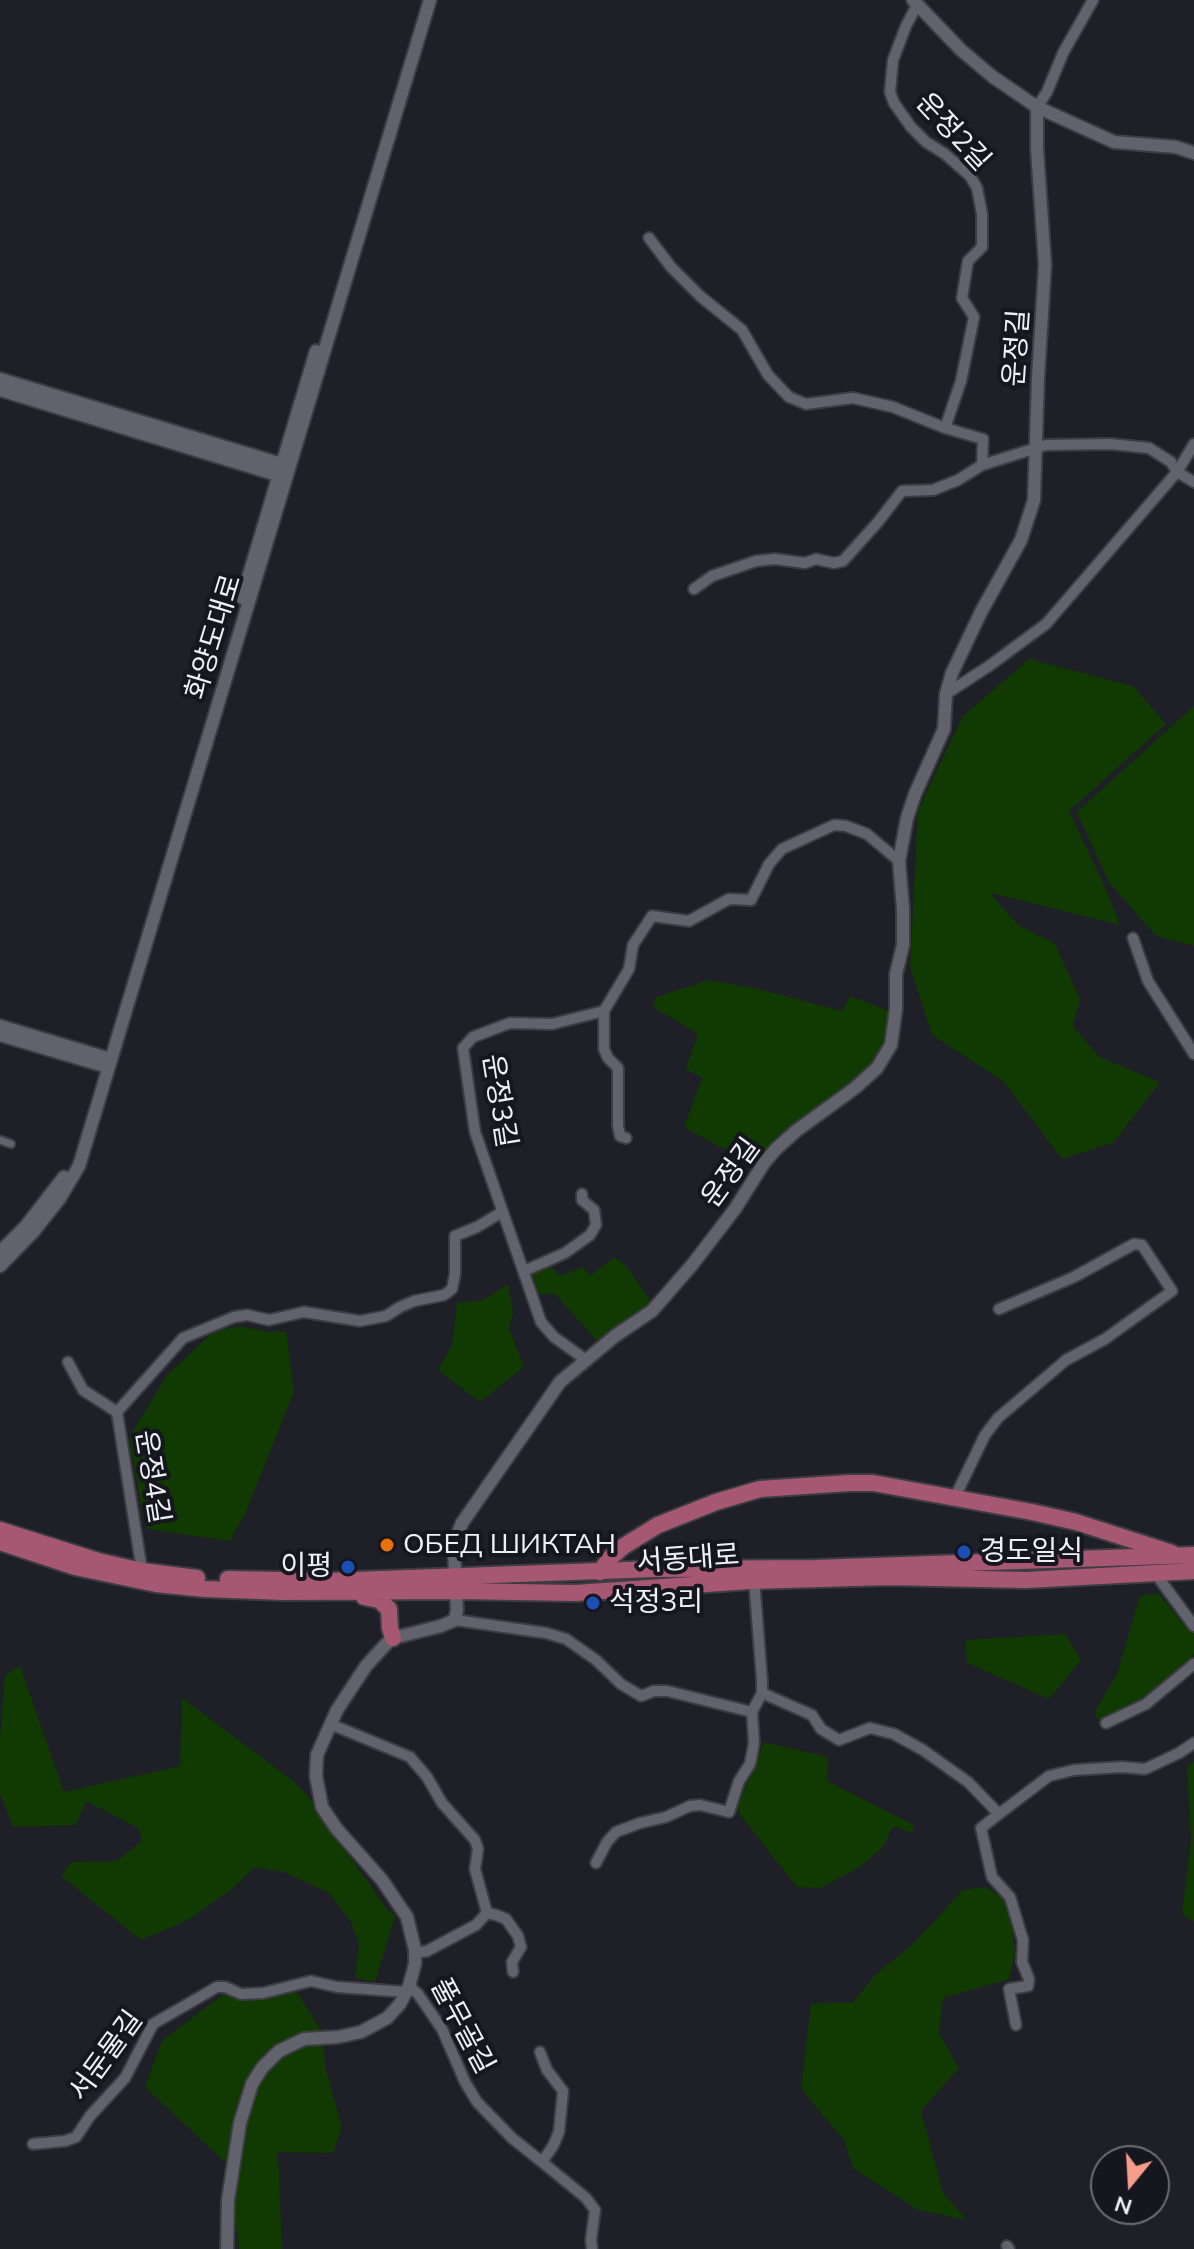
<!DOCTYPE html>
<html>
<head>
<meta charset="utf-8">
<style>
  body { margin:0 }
  #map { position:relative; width:1194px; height:2249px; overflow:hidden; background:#1f1f27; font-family:Mulish,sans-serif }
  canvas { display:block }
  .north { position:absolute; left:1090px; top:2145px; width:80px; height:80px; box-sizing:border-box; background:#16161e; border:2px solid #6d6d74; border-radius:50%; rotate:198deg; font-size:22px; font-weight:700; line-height:32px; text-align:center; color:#efeff5 }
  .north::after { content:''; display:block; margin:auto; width:28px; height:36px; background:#f49d8b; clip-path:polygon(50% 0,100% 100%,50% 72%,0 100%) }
</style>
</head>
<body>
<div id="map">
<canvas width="1194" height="2249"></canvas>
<div class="north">N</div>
</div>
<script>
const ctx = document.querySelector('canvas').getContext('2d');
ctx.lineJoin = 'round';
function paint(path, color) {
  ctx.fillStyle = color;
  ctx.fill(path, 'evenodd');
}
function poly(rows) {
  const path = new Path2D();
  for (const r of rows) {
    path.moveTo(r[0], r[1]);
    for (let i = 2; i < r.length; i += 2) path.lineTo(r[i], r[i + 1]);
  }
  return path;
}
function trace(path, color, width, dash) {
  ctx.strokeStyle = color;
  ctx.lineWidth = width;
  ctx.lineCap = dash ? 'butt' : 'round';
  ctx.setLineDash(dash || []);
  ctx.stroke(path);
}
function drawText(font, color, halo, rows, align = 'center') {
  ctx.font = font + ' Mulish,"Noto Sans KR",sans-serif';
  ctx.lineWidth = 8;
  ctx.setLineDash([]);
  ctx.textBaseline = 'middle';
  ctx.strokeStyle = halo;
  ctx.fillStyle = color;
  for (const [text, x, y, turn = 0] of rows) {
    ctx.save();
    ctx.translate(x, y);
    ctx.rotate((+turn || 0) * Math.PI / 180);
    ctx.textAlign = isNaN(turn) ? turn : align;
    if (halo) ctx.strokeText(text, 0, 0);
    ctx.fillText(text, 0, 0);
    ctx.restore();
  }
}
paint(poly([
  [1029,659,1133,686,1166,724,1069,811,1105,887,1120,925,990,893,1018,925,1055,944,1080,999,1073,1026,1099,1057,1160,1082,1113,1143,1062,1159,1004,1082,932,1035,910,967,918,810,963,716],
  [1194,706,1194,946,1156,936,1108,881,1077,812],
  [709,980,759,989,842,1011,850,996,889,1011,884,1041,873,1065,846,1089,780,1134,754,1166,684,1127,702,1078,686,1069,698,1034,653,1007,656,997],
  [615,1257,627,1267,652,1303,607,1352,555,1294,536,1294,528,1274,550,1266,560,1276,583,1267,590,1276],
  [508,1284,513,1313,509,1328,524,1367,480,1402,438,1370,452,1345,457,1303,483,1300],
  [240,1326,268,1332,286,1331,294,1391,246,1512,230,1541,147,1529,143,1516,129,1438,167,1375,213,1332],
  [1158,1593,1185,1626,1194,1634,1194,1654,1142,1699,1098,1720,1094,1713,1117,1674,1140,1596],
  [1066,1634,1081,1660,1049,1699,967,1663,965,1640],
  [20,1666,64,1792,180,1766,182,1698,292,1780,308,1796,386,1908,395,1916,375,1982,355,1978,359,1944,351,1922,329,1893,284,1872,255,1867,232,1889,188,1920,141,1940,61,1876,71,1862,117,1861,142,1841,138,1828,86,1801,76,1825,13,1827,0,1793,0,1739,5,1675],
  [764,1742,828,1757,827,1781,914,1825,912,1833,893,1826,884,1846,861,1866,820,1888,797,1887,741,1816,737,1806],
  [1194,1761,1194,1922,1182,1914,1191,1839,1187,1767],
  [985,1887,1002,1897,1011,1913,1015,1954,1009,1979,943,1998,939,2033,959,2068,921,2111,943,2193,967,2220,918,2210,853,2168,844,2140,801,2089,811,2004,853,2002,876,1974,912,1945,963,1890],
  [294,1988,321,2030,326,2070,342,2127,333,2153,278,2152,282,2249,239,2249,229,2166,145,2087,162,2041,226,1992]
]), '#103a01');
const pedestrian = poly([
  [0,1140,11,1144]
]);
const minor = poly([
  [917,5,906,26,893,60,890,92,894,103,911,127,926,142,945,154,970,176,977,188,982,214,982,247,968,261,962,298,974,317,961,381,945,428],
  [1037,107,1047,92,1063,53,1093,0],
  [649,238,671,267,700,296,742,330,768,375,789,397,806,404,853,398,893,407,945,428,983,439,982,465,1046,445,1110,444,1149,448,1171,462,1177,472,1194,482],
  [694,589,712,576,756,561,775,559,805,563,816,559,834,563,843,561,878,522,902,491,933,490,958,480,982,465],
  [946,694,989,666,1046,624,1177,472,1194,444],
  [1133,938,1148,981,1194,1054],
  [604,1011,604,1049,608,1058,618,1068,618,1126,620,1136,626,1138],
  [524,1271,565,1253,590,1235,596,1225,594,1210,582,1200,582,1194],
  [586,1360,554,1337,541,1322,475,1132,463,1048,473,1037,510,1023,552,1024,604,1011,629,969,633,945,652,916,689,921,729,899,751,900,769,864,782,849,834,825,846,826,867,834,899,861],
  [68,1362,83,1390,117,1412],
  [955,1497,985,1435,998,1418,1066,1360,1105,1339,1172,1291,1142,1245,1134,1244,1074,1277,999,1309],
  [142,1571,117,1412,183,1338,234,1317,247,1315,269,1320,304,1312,360,1321,386,1316,400,1307,414,1301,444,1295,452,1289,455,1274,455,1236,477,1227,502,1212],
  [1155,1573,1194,1626],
  [455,1620,546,1633,566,1639,596,1660,621,1684,641,1696,654,1691,667,1691,752,1712,762,1693,762,1680,754,1579],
  [762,1693,812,1715,821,1729,839,1740,870,1728,894,1734,923,1750,968,1782,999,1814,981,1828,992,1877,1010,1897,1023,1940,1022,1962,1029,1979,1028,1986,1009,1989,1016,2025],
  [1106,1723,1146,1704,1194,1664],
  [330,1724,410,1757,427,1777,442,1803,475,1840,478,1849,475,1869,487,1913,496,1915,506,1919,518,1936,521,1947,512,1962,513,1972],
  [999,1814,1049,1776,1074,1770,1122,1767,1145,1769,1179,1753,1194,1743],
  [596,1863,607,1842,616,1832,640,1823,666,1817,690,1806,700,1805,729,1812,739,1781,750,1764,754,1743,752,1712],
  [415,1953,427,1951,476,1925,487,1913],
  [409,1986,418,1994,442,2029,465,2082,477,2102,512,2138,542,2162,553,2146,559,2132,563,2091,547,2070,540,2052],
  [33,2144,65,2141,76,2137,90,2116,125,2078,153,2024,217,1987,225,1987,241,1994,263,1993,311,1981,337,1987,406,1992],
  [542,2162,586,2198,595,2210,591,2240,592,2249],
  [1007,2246,1009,2249]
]);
const tertiary = poly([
  [913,0,961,50,993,77,1037,107,1114,142,1176,147,1194,153],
  [0,379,288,466],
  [0,390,284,477],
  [242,598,316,351],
  [0,1026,110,1059],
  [0,1035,108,1067],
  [0,1252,26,1226,64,1177],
  [0,1266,34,1231,60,1198,79,1166,430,0],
  [227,2249,228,2200,240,2123,252,2084,262,2068,279,2051,304,2039,338,2037,361,2032,387,2018,400,2004,409,1986,415,1964,415,1950,407,1917,382,1880,336,1828,322,1807,316,1776,317,1755,337,1710,366,1666,386,1644,393,1638,441,1626,455,1620,457,1610,454,1550,457,1536,462,1523,560,1382,615,1336,652,1311,692,1265,735,1209,764,1163,776,1149,796,1131,855,1088,877,1068,891,1045,896,1009,896,974,903,945,903,909,899,861,907,818,915,794,944,729,946,694,952,673,981,612,1021,540,1034,500,1038,377,1045,265,1037,149,1037,107]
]);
const primary = poly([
  [0,1530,98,1561,142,1571,197,1578],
  [0,1542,75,1567,156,1584,205,1589,284,1592,457,1591,575,1593,750,1581,889,1577,1026,1580,1194,1571],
  [600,1572,610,1558,624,1546,658,1525,716,1502,760,1489,849,1483,873,1483,1032,1512,1076,1522,1172,1553],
  [228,1579,328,1581,654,1569,815,1568,1194,1555],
  [364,1597,379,1600,389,1609,390,1628,393,1638]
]);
trace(pedestrian, '#3c3c42', 11);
trace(minor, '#3c3c42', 14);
trace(tertiary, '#3c3c42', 16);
trace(primary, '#3c3c42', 20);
trace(pedestrian, '#62626c', 7);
trace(minor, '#62626c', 10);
trace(tertiary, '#62626c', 12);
trace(primary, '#a65873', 16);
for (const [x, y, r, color] of [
  [387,1545,8,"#e8710a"],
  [964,1552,8,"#1a4fb4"],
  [348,1567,8,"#1a4fb4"],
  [593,1603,8,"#1a4fb4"]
]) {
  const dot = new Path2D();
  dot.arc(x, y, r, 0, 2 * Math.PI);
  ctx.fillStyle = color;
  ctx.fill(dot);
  trace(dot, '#16161e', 3);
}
drawText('28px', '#efeff5', '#16161e', [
  ["운정2길",953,132,47],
  ["운정길",1017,348,-86],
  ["화양도대로",214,637,-73],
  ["운정3길",499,1101,81],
  ["운정길",731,1173,-54],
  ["운정4길",152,1477,81],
  ["서동대로",688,1559,-4],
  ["풀무골길",462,2026,62],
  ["서둔물길",106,2056,-54]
]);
drawText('28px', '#efeff5', '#16161e', [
  ["ОБЕД ШИКТАН",403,1545],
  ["경도일식",980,1552],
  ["이평",332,1567,"right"],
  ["석정3리",609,1603]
], 'left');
</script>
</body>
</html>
